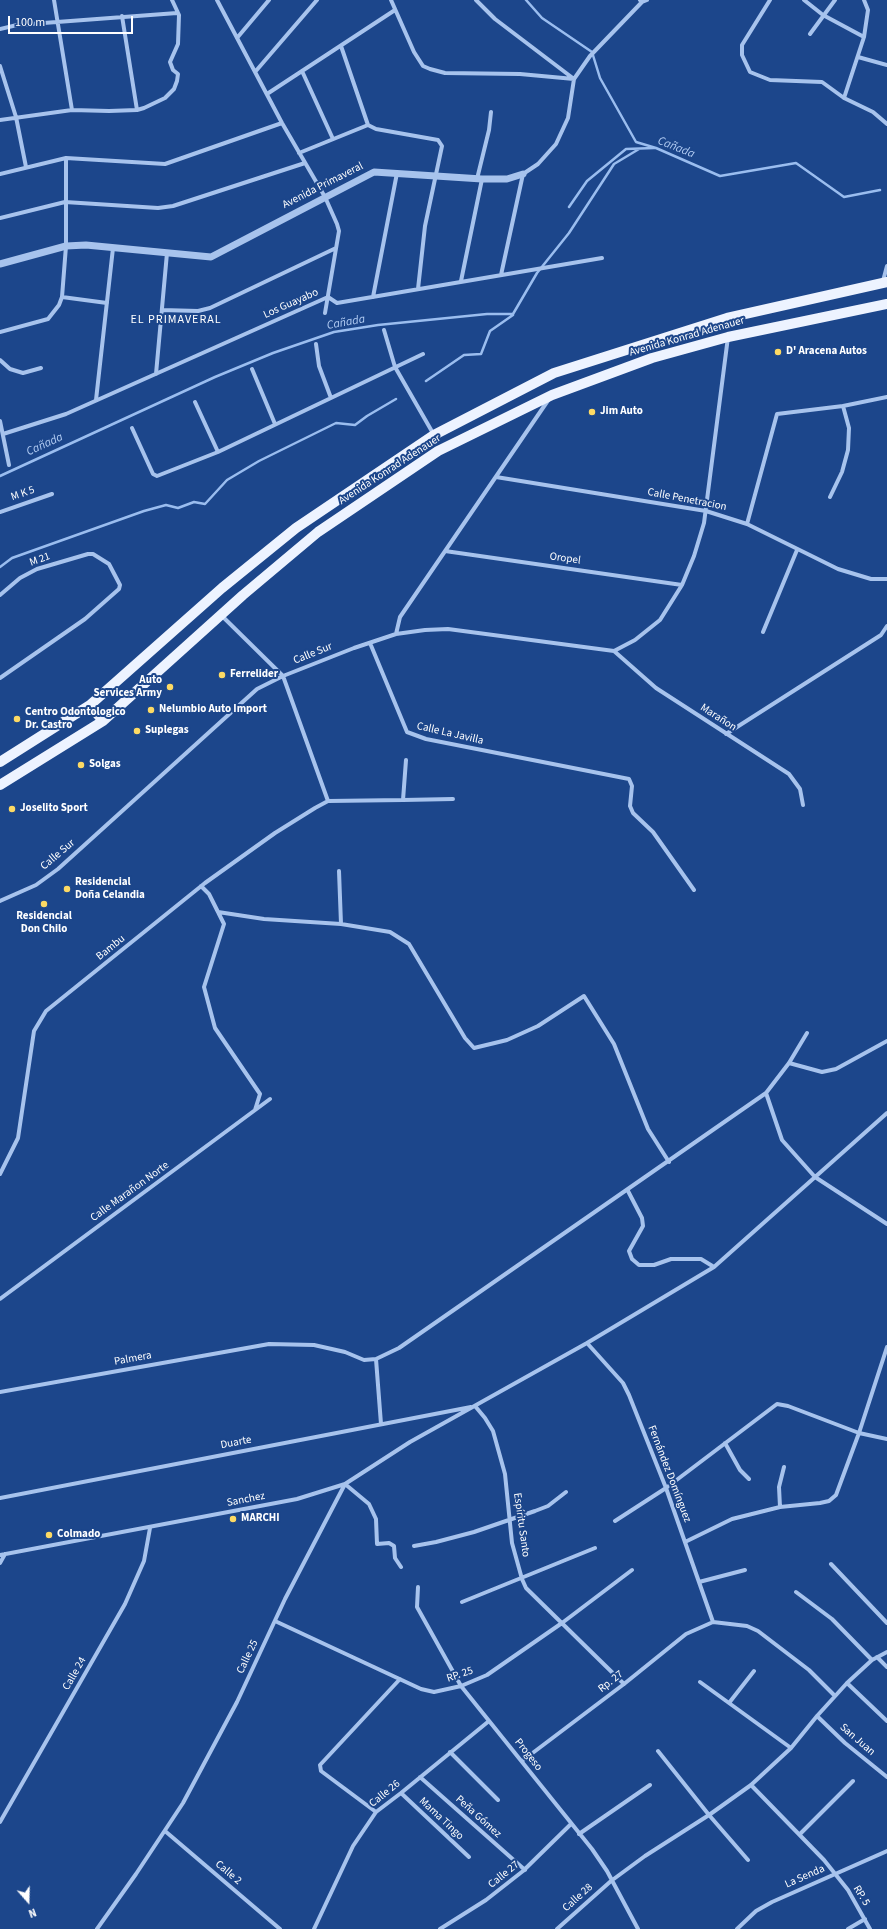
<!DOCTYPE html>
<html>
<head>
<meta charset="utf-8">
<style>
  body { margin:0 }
  #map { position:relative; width:887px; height:1929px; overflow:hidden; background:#1c468b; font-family:"Source Sans 3",sans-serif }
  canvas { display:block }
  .north { position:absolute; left:8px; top:1881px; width:40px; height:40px; -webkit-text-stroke:3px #1c468b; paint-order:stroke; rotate:160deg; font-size:11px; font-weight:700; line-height:16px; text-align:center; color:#fff }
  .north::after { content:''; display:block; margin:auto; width:14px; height:18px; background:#fff; clip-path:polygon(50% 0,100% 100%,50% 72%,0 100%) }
  .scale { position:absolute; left:8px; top:16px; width:125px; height:18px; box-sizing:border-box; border:2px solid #fff; border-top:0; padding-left:5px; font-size:12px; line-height:14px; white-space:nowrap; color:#fff; -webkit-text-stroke:3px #1c468b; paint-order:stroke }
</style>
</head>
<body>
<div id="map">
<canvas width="887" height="1929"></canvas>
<div class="north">N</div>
<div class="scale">100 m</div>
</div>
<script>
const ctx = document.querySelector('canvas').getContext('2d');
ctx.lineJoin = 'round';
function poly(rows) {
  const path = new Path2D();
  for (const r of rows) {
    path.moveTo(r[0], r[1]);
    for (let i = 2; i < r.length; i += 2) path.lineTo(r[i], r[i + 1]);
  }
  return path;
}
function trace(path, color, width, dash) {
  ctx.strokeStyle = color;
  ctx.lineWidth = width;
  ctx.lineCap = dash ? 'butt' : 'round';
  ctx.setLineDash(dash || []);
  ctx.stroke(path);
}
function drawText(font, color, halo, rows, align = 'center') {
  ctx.font = font + ' "Source Sans 3",sans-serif';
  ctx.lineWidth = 4;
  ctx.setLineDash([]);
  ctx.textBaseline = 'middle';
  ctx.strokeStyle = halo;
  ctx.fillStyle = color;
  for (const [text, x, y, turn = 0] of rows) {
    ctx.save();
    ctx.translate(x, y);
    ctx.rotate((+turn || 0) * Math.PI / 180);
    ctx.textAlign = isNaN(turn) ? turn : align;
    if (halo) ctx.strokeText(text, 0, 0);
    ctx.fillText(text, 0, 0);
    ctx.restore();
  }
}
trace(poly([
  [526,0,542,18,592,52,600,78,636,142,656,148,720,176,796,163,844,197,880,190],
  [569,207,587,181,626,149,654,148],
  [426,381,464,355,481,354,490,331,513,315],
  [0,476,215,377,273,353,334,332,378,325,487,314,513,314,537,273,569,233,614,164,639,149],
  [0,567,12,558,144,511,166,505,178,508,194,502,205,504,227,480,259,461,336,423,355,425,367,416,396,399]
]), '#9abdef', 2.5);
trace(poly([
  [54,0,72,110],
  [217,0,282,123,325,197,337,224,339,231,325,313],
  [391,0,414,52,423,66,430,69,445,73,520,74,574,79,590,56,642,2],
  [476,0,495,19,574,79,568,118,556,144,538,164,523,174,501,275],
  [640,0,642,2,647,0],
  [770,0,742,45,742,55,750,72,770,80,822,82,844,98,873,112,887,124],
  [804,0,823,15,864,37],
  [122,16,137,110],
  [0,29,17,25,177,13],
  [810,34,835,0],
  [237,38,269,0],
  [341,46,368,125,376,129,438,140,442,146,425,226,418,289],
  [858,57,887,65],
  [0,66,16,117,26,167],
  [302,71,333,139],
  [255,72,317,0],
  [267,94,395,10],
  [844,98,864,37,868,10,864,0],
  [0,120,72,110,109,111,137,110,144,108,165,98,174,89,177,81,178,74,173,70,170,62,178,44,179,15,172,0],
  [299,153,368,125],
  [0,174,66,158,165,164,282,123],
  [477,179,489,130,491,112],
  [0,218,65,202,158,208,173,206,305,163],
  [461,281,482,179],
  [883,281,887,266],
  [62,297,107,303],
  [373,297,397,173],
  [162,310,198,311,210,308,336,248],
  [384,330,395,367,434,435],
  [0,332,48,319,59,305,62,297,66,246,66,158],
  [316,344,319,366,331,398],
  [0,360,10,369,23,373,41,368],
  [252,369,275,424],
  [156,374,167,253],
  [96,400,113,248],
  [195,402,218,452],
  [0,421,9,465],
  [132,428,153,474,157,476,218,452,423,354],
  [3,434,66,414,328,297,337,303,602,258],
  [496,477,706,511,747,524,838,569,871,579,887,579],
  [830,497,842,472,848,450,849,428,843,406],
  [0,512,52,494],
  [747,524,777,414,843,406,887,397],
  [445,551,682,585],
  [0,595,20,578,37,569,88,554,93,554,109,564,120,585,119,589,85,619,0,678],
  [222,616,283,676,328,801],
  [763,632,797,550],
  [396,634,400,617,549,399],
  [370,643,407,732,426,739,629,779,632,786,630,806,633,813,653,832,694,890],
  [614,651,635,640,660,620,682,585,694,556,704,523,728,337],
  [614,651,656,688,789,774,800,789,803,805],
  [726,734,881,635,887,626],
  [403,800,453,799],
  [201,886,209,894,224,924,204,987,215,1028,260,1094,255,1110],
  [0,901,36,885,58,869,257,689,283,676,354,648,396,634,425,630,448,629,614,651],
  [218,912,264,919,341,924,339,871],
  [341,924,390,932,409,944,465,1038,474,1048,507,1040,538,1026,584,996,614,1044,648,1129,669,1162],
  [807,1033,789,1063,766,1093,782,1140,815,1177,887,1224],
  [789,1063,822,1072,836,1069,887,1041],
  [0,1174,18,1138,34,1031,46,1011,205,883,275,833,315,808,328,801,403,800,406,760],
  [628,1191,642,1218,643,1226,629,1251,632,1259,639,1265,654,1265,671,1259,701,1259,714,1267],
  [0,1299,270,1099],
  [587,1343,623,1383,629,1395,666,1488,713,1622],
  [376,1359,381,1424],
  [0,1392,269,1344,314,1345,345,1352,364,1360,376,1359,399,1348,766,1093],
  [475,1406,485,1418,493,1431,505,1474,512,1543,522,1579,526,1588,624,1684],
  [725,1443,740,1470,749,1479],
  [0,1498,471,1407],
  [780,1507,779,1487,784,1467],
  [615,1521,666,1488,777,1404,788,1406,859,1433,887,1439],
  [685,1542,732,1519,780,1507,820,1503,829,1501,836,1495,859,1433,887,1347],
  [414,1546,436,1542,474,1532,535,1511,548,1506,566,1492],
  [0,1555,297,1499,345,1484,410,1442,587,1343,714,1267,887,1113],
  [0,1563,5,1554],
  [831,1564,887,1623],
  [699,1582,745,1570],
  [418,1587,417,1607,461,1686,592,1849,607,1871,638,1929],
  [796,1592,832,1619,872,1660],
  [462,1602,595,1548],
  [275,1621,421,1689,434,1692,461,1686,487,1675,562,1623,632,1570],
  [877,1657,887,1667],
  [700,1682,791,1748],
  [847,1683,887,1721],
  [729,1703,754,1671],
  [817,1716,845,1743,887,1777],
  [658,1751,709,1815,748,1860],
  [450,1752,498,1800],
  [522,1761,624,1684,686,1634,713,1622,747,1626,758,1631,809,1670,835,1696],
  [420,1777,525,1870],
  [751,1785,824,1860,848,1890,870,1929],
  [401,1793,469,1857],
  [376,1812,321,1771,320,1765,400,1679],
  [0,1822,125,1604,144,1561,150,1528],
  [165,1831,280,1929],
  [579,1834,650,1785],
  [800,1834,853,1781],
  [97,1929,136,1874,183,1803,237,1702,285,1599,345,1484,369,1504,376,1519,377,1544,389,1543,394,1546,395,1558,401,1567],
  [314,1929,353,1846,376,1812,401,1793,489,1721],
  [440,1929,486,1900,523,1871,571,1824],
  [557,1929,611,1881,645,1856,709,1815,751,1785,791,1748,817,1716,847,1683,872,1660,887,1652],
  [737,1929,756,1911,772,1902,887,1851],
  [848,1929,865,1919]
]), '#a7c3ed', 4);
trace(poly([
  [0,264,66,246,86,245,211,257,374,172,482,179,507,179,523,174]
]), '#a7c3ed', 7);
trace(poly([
  [90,705,103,721],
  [0,762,90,705,222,588,296,528,434,435,554,373,727,318,887,282],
  [0,785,103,721,243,595,318,532,438,451,552,395,652,358,728,337,887,304]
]), '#edf3ff', 10);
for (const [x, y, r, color] of [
  [778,352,4,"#fdda64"],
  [592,412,4,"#fdda64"],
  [222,675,4,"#fdda64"],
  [170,687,4,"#fdda64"],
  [151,710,4,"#fdda64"],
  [17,719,4,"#fdda64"],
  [137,731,4,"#fdda64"],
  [81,765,4,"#fdda64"],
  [12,809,4,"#fdda64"],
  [67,889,4,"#fdda64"],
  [44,904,4,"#fdda64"],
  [233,1519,4,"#fdda64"],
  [49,1535,4,"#fdda64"]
]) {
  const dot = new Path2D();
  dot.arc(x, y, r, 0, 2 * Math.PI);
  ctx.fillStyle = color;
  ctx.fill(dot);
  trace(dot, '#1c468b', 1.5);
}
drawText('11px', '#fff', '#1c468b', [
  ["Avenida Primaveral",323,186,-27],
  ["Los Guayabo",291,304,-24],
  ["Avenida Konrad Adenauer",687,337,-16],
  ["Avenida Konrad Adenauer",390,470,-33],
  ["M K 5",23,494,-19],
  ["Calle Penetracion",687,500,11],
  ["Oropel",565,559,8],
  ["M 21",40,560,-20],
  ["Calle Sur",313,654,-22],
  ["Marañon",718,718,33],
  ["Calle La Javilla",450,734,13],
  ["Calle Sur",58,855,-40],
  ["Bambu",111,948,-39],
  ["Calle Marañon Norte",130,1192,-36],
  ["Palmera",133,1359,-10],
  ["Duarte",236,1443,-11],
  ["Fernández Domínguez",669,1474,69],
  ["Sanchez",246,1500,-11],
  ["Espíritu Santo",521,1525,82],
  ["Calle 25",248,1657,-65],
  ["Calle 24",75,1674,-60],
  ["RP. 25",460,1675,-19],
  ["Rp. 27",611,1682,-38],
  ["San Juan",857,1740,41],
  ["Progeso",528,1755,52],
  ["Calle 26",385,1794,-39],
  ["Peña Gómez",478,1817,42],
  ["Mama Tingo",441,1819,43],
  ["Calle 2",228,1873,40],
  ["Calle 27",504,1875,-39],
  ["La Senda",805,1877,-24],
  ["RP. 5",861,1896,59],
  ["Calle 28",578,1898,-42]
]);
drawText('bold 11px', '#fff', '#1c468b', [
  ["D' Aracena Autos",786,352],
  ["Jim Auto",600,412],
  ["Ferrelider",230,675],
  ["Auto",162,681,"right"],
  ["Services Army",162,694,"right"],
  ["Nelumbio Auto Import",159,710],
  ["Centro Odontologico",25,713],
  ["Dr. Castro",25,726],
  ["Suplegas",145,731],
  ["Solgas",89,765],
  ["Joselito Sport",20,809],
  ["Residencial",75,883],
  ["Doña Celandia",75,896],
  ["Residencial",44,917,"center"],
  ["Don Chilo",44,930,"center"],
  ["MARCHI",241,1519],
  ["Colmado",57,1535]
], 'left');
drawText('italic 12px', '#b3cdf4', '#1c468b', [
  ["Cañada",676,148,22],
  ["Cañada",346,323,-10],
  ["Cañada",45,445,-25]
]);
ctx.letterSpacing = '1px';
drawText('12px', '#fff', '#1c468b', [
  ["EL PRIMAVERAL",176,320]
]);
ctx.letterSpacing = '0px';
</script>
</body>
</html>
